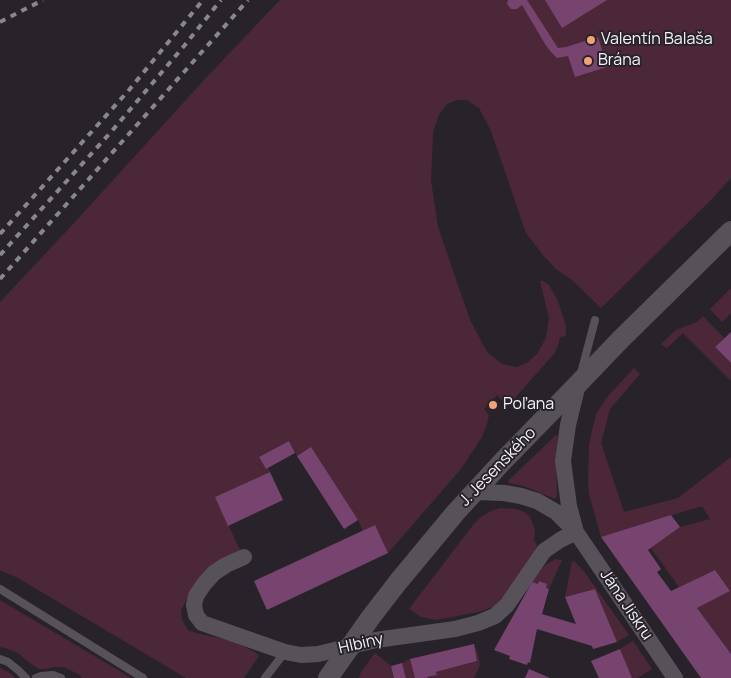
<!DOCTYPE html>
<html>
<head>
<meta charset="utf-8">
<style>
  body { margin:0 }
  canvas { display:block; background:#28232b }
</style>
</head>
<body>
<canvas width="731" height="678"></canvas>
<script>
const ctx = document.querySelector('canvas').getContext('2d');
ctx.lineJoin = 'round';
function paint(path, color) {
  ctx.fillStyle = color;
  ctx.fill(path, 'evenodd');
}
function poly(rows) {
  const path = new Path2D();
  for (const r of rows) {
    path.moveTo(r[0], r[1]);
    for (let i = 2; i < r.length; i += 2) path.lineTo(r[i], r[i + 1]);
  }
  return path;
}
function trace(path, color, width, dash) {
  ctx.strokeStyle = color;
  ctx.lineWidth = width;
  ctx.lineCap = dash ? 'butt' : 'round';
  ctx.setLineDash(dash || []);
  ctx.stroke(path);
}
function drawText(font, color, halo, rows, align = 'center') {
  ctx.font = font + ' Manrope,sans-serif';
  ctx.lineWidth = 4;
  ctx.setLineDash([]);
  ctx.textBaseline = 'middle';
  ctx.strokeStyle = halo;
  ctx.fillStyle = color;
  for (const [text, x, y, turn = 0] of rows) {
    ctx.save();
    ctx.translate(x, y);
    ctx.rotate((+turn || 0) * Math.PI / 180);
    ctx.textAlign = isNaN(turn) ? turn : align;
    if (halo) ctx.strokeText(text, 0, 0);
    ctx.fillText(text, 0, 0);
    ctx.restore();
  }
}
paint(poly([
  [280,0,731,0,731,178,712,199,601,308,573,281,556,269,543,255,526,233,491,131,479,108,467,100,457,100,447,104,439,114,433,133,431,181,438,227,470,320,487,352,502,364,516,367,527,363,537,354,546,338,549,318,540,281,543,281,549,285,558,301,566,326,566,336,560,337,558,346,554,354,513,400,502,400,497,395,484,409,489,415,487,424,482,437,461,469,388,553,375,525,363,531,358,520,297,456,289,441,259,457,266,469,268,468,270,472,215,497,241,552,191,592,181,610,182,620,188,630,196,633,228,640,243,646,255,652,259,656,244,678,186,678,18,578,0,570,0,302,75,222,204,80],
  [731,288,731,313,722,322,710,309],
  [703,316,724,338,715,347,731,363,731,381,683,333,667,348,661,344,676,330,697,322],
  [634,368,640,374,610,409,601,443,624,512,678,498,731,457,731,654,697,608,730,591,715,570,679,587,651,548,680,527,710,519,702,506,601,537,589,494,588,480,589,445,592,431,596,415,601,406,609,395],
  [556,435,558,436,556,458,557,493,556,498,555,499,524,486,509,483,508,481],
  [500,508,517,509,524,512,530,517,535,530,534,540,537,545,532,558,512,589,493,607,478,612,436,620,421,617,409,609,473,525,481,517,491,511],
  [556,559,562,560,549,589,546,588,547,584,539,581,538,584,532,582,541,569,547,564],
  [572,561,575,562,583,570,629,635,617,642,595,589,565,597],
  [0,600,131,678,82,678,78,674,64,667,55,667,45,669,39,669,31,664,18,653,5,648,0,647],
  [633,641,652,669,637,678,632,678,620,649],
  [474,644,478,654,480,665,474,678,428,678,427,677,437,675,436,672,477,661],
  [375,653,391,666,394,678,359,678,361,672],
  [410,659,415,678,406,678,402,663],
  [0,668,10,673,15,678,0,678]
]), '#4b2737');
paint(poly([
  [508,0,527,0,558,48,566,47,598,37,607,67,575,77,568,56,557,58,551,52,545,44,522,5,517,9,511,9,507,4],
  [545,0,607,0,562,28],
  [731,332,731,363,715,347],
  [289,441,295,453,266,469,259,457],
  [311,447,358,520,344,529,297,456],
  [270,472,283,500,228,526,215,497],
  [671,515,680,527,648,550,661,569,657,572,671,591,715,570,730,591,697,608,731,654,731,678,701,678,601,537],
  [375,525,388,553,267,610,254,581],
  [539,581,547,584,546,588,549,589,542,614,576,624,565,597,595,589,617,642,593,649,592,646,537,629,530,663,528,662,527,665,509,659,510,656,494,650,532,582,538,584],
  [474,644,477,661,436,672,437,675,427,677,428,678,415,678,410,659],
  [620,649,632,678,599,678,591,661],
  [402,663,406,678,394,678,391,666],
  [529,669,550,678,525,678]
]), '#77436f');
trace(poly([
  [581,373,595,320],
  [0,589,143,678],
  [0,659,8,662,18,670,26,678],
  [36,678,41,676,53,675,61,678],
  [265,678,285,652]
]), '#57515a', 8);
trace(poly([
  [475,492,504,493,521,496,537,501,556,512,576,532,675,678],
  [576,532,569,506,563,461,568,425,578,384],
  [244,557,226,565,214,573,204,584,196,596,194,605,196,615,202,623,285,652,301,655,318,654,376,640,455,629,478,623,495,616,507,605,544,551,560,540,576,532]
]), '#57515a', 16);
trace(poly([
  [328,678,371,617,398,582,456,512,502,462,578,384,620,340,731,231]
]), '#57515a', 20);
trace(poly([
  [0,22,43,0],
  [0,234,129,90,203,0],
  [0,255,111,132,184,46,221,0],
  [0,279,248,0]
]), '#8a868d', 4, [6, 6]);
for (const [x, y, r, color] of [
  [591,40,5,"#efa377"],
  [588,61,5,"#efa377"],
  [493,405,5,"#efa377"]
]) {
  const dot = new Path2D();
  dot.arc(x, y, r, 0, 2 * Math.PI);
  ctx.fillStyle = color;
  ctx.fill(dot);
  trace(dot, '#28232b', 2);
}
drawText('16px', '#f6f3f8', '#28232b', [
  ["Valentín Balaša",601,40],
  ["Brána",598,61],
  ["Poľana",503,405]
], 'left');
drawText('16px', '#f6f3f8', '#28232b', [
  ["J. Jesenského",498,467,-46],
  ["Jána Jiskru",626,605,56],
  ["Hlbiny",361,644,-13]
]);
</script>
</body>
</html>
